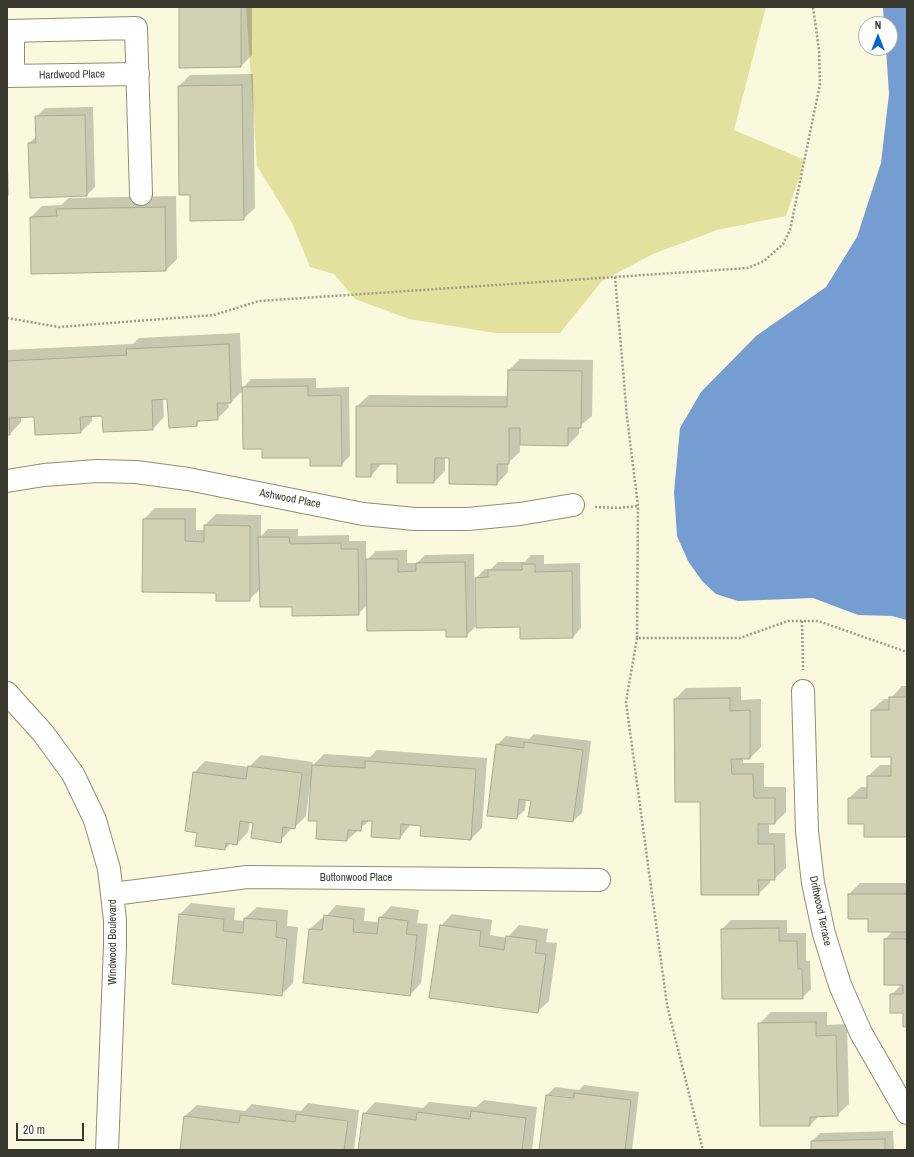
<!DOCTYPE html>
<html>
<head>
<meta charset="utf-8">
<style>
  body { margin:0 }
  #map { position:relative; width:914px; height:1157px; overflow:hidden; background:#faf9dd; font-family:"Archivo Narrow",sans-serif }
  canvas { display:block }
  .frame { position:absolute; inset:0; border:8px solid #39392e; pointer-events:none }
  .north { position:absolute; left:858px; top:16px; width:40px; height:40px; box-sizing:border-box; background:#fff; border:1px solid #b0b0ab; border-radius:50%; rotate:0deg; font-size:11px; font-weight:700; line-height:16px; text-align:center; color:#39392e }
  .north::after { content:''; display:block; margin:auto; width:14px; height:18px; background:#0068d0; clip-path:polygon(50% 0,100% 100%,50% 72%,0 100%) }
  .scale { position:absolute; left:16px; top:1123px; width:68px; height:18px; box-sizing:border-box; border:2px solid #39392e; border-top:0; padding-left:5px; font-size:12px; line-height:14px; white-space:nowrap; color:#39392e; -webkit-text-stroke:3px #fff; paint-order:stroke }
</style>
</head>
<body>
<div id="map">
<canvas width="914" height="1157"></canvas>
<div class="frame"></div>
<div class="north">N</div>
<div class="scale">20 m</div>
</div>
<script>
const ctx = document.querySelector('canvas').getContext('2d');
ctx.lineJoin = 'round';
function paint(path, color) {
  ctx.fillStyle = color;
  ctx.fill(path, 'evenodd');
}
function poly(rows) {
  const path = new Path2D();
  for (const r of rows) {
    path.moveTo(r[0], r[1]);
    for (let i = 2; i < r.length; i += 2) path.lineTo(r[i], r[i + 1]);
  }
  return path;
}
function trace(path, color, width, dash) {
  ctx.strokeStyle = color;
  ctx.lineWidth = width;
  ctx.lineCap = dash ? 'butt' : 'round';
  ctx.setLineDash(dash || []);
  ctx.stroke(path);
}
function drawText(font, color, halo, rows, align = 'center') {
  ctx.font = font + ' "Archivo Narrow",sans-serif';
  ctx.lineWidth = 4;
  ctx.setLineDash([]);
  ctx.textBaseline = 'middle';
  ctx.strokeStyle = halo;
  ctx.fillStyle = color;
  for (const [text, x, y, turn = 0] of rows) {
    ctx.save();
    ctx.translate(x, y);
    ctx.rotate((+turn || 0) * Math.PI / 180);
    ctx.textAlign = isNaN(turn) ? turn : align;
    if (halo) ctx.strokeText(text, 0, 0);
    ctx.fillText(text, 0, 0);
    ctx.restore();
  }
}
paint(poly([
  [246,7,766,7,734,130,805,160,786,216,717,230,653,254,602,281,560,333,495,333,409,319,355,299,334,274,310,267,292,223,257,166]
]), '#e3e19e');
paint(poly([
  [883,7,907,7,907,620,892,616,858,615,813,598,738,601,716,594,702,581,688,561,677,536,674,492,680,428,701,392,756,336,826,287,857,237,881,163,889,94,886,48,890,48,890,24,884,24]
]), '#769dd1');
paint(poly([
  [180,7,252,7,252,55,241,66,180,67],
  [253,74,255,208,243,219,191,194,179,86,190,75],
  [93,107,95,187,87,195,29,143,37,136,36,117,45,108],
  [7,137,9,195,7,197],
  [176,196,177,259,166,270,31,217,42,206,61,205,69,198],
  [240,333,242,389,251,379,316,378,316,388,349,387,350,456,341,465,263,448,243,390,231,402,228,402,229,407,217,419,202,419,196,425,168,398,163,398,164,417,153,429,103,415,92,415,92,421,81,432,35,415,21,416,21,422,10,434,7,434,7,350,133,344,139,338],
  [520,359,593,360,592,416,579,427,579,434,568,445,520,444,520,452,508,463,508,472,497,484,450,457,445,457,445,471,434,482,398,463,382,463,371,476,357,476,357,406,369,395,508,396,509,370],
  [155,508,196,508,196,530,205,530,205,525,216,514,261,515,261,536,268,529,298,529,298,536,349,535,349,541,366,541,366,561,376,551,407,550,407,563,417,563,425,555,474,554,475,627,466,636,368,604,358,614,292,606,260,589,249,600,217,592,144,519],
  [531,555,544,555,544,564,580,563,581,628,573,637,521,626,476,578,485,569,491,569,498,562,525,562],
  [902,686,907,686,907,836,849,798,861,787,868,787,868,776,880,765,892,765,892,756,872,710,884,699,890,699],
  [741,687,741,700,761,699,761,747,750,758,743,758,743,763,764,763,764,787,786,787,786,812,775,823,769,823,769,833,785,833,786,868,774,879,770,879,770,883,758,894,701,801,676,801,675,699,686,688],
  [534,734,591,741,582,813,573,821,532,800,526,799,525,810,516,818,497,745,506,736,529,739],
  [377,750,487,758,482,828,471,839,422,825,411,824,400,838,370,820,347,840,318,820,311,786,310,786,306,816,294,828,292,828,280,841,254,822,250,822,248,832,237,844,231,843,225,849,198,832,194,773,205,761,249,767,261,755,313,762,312,766,324,754,370,757],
  [860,883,907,883,907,1026,904,1012,891,995,902,984,885,939,893,931,869,918,849,894],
  [191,903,235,908,234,920,245,921,245,918,257,907,288,910,287,926,298,927,293,983,281,995,180,914],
  [336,905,365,908,364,921,379,922,380,918,391,906,419,910,417,923,428,924,421,983,410,995,310,929,322,918,325,918],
  [452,914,492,920,490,935,507,938,519,925,548,929,546,942,557,943,549,1001,537,1012,441,926],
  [731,920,787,920,787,933,806,933,806,961,810,961,811,989,802,998,722,929],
  [771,1012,827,1012,827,1025,847,1024,849,1104,837,1115,819,1116,810,1125,759,1024],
  [584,1085,639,1092,632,1150,540,1150,547,1095,555,1087,579,1090],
  [553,1095,579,1098,579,1100,553,1097],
  [484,1100,537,1107,532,1150,359,1150,364,1114,375,1102,423,1108,429,1102,476,1107],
  [308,1103,359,1110,354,1150,181,1150,185,1116,197,1105,245,1111,252,1104,301,1111],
  [893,1131,894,1150,812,1150,812,1141,820,1133]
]), '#0003');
const building = poly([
  [179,7,241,7,241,67,179,68,179,7],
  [242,85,244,220,190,221,190,195,179,195,178,86,242,85],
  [85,115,87,196,30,198,28,143,36,143,35,116,85,115],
  [165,207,166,271,31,274,30,217,57,216,56,209,165,207],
  [229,344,231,403,217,403,218,420,197,421,197,426,169,428,167,399,152,400,153,430,103,432,102,416,80,417,81,433,35,435,34,417,9,418,10,435,7,435,7,361,127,355,126,349,229,344],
  [508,370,582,371,581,428,568,428,568,446,520,445,520,428,509,428,509,464,497,464,497,485,449,484,449,458,435,458,434,483,397,483,397,464,371,464,371,477,356,477,356,406,507,407,508,370],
  [308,386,308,396,341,395,342,466,310,466,310,458,262,458,262,449,243,449,242,387,308,386],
  [143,519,185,519,185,541,204,542,204,525,250,526,250,601,216,601,216,593,142,592,143,519],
  [258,537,289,537,290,544,341,543,341,549,358,549,359,615,292,616,292,607,260,607,258,537],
  [366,559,398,559,398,572,416,571,416,563,465,562,467,637,446,637,446,630,367,631,366,559],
  [522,564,535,564,535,572,572,571,573,638,520,639,520,627,476,628,475,578,488,577,488,570,522,570,522,564],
  [889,697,907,697,907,837,864,837,864,824,848,824,848,798,867,798,867,776,891,776,891,757,871,757,871,710,889,710,889,697],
  [730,698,730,711,750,710,750,759,731,759,732,774,753,774,754,798,775,798,775,824,758,824,758,844,774,844,775,880,758,880,759,895,701,895,700,802,675,802,674,699,730,698],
  [524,742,583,750,573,822,528,817,531,801,519,799,517,819,487,816,496,744,524,748,524,742],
  [365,761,476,769,471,840,420,836,421,826,401,824,400,839,371,837,372,821,362,821,361,831,348,830,347,841,316,839,317,821,308,821,312,765,365,768,365,761],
  [248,766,302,773,295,829,283,827,281,843,251,838,253,823,240,821,237,845,226,843,225,850,195,846,197,833,185,831,193,772,246,779,248,766],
  [848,894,907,894,907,932,868,932,868,919,848,919,848,894],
  [179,914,224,919,223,931,243,933,244,918,277,921,276,937,287,939,282,996,172,984,179,914],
  [324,915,354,919,353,932,377,934,379,917,408,921,406,934,417,935,410,996,303,983,309,929,322,930,324,915],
  [440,925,481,931,479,946,504,950,506,936,537,940,535,953,546,954,538,1013,429,998,440,925],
  [779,928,779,941,797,941,798,969,802,969,803,999,722,999,721,929,779,928],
  [884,939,907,939,907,1027,903,1027,903,1013,890,1013,890,994,903,994,903,985,884,985,884,939],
  [816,1022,816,1036,836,1035,838,1116,810,1117,810,1126,760,1126,758,1023,816,1022],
  [574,1093,631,1100,625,1150,539,1150,546,1095,574,1098,574,1093],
  [471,1111,526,1118,522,1150,358,1150,363,1113,416,1120,417,1112,470,1119,471,1111],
  [296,1114,348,1121,344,1150,180,1150,184,1116,239,1123,240,1115,295,1122,296,1114],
  [885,1139,885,1150,811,1150,811,1141,885,1139]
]);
paint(building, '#d2d1b6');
trace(building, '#aaaa90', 1);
const minor = poly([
  [7,31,136,28,141,194],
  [7,76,138,74],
  [13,76,13,31],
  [7,481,44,475,97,471,136,472,188,479,363,514,415,519,468,519,520,514,573,505],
  [803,691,807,831,813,883,824,934,840,985,861,1033,907,1113],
  [7,693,43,733,73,774,95,820,109,869,115,920,115,946,107,1150],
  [113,894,247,877,599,880]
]);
trace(minor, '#8f8e75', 24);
trace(poly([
  [615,277,627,417,638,506,637,638,740,638,788,621,818,621,907,652],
  [7,318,59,327,214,315,259,301,748,268,764,261,783,244,790,230,820,84,819,50,813,7],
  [595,507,618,508,638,506],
  [802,621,803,670],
  [637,638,626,702,667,1005,703,1150]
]), '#9d9c89', 2.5, [2, 2]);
trace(minor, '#fff', 22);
drawText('11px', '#39392e', '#fff', [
  ["Hardwood Place",72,75,-1],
  ["Ashwood Place",290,499,11],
  ["Buttonwood Place",356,878],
  ["Driftwood Terrace",820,911,78],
  ["Windwood Boulevard",113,942,-90]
]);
</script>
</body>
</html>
